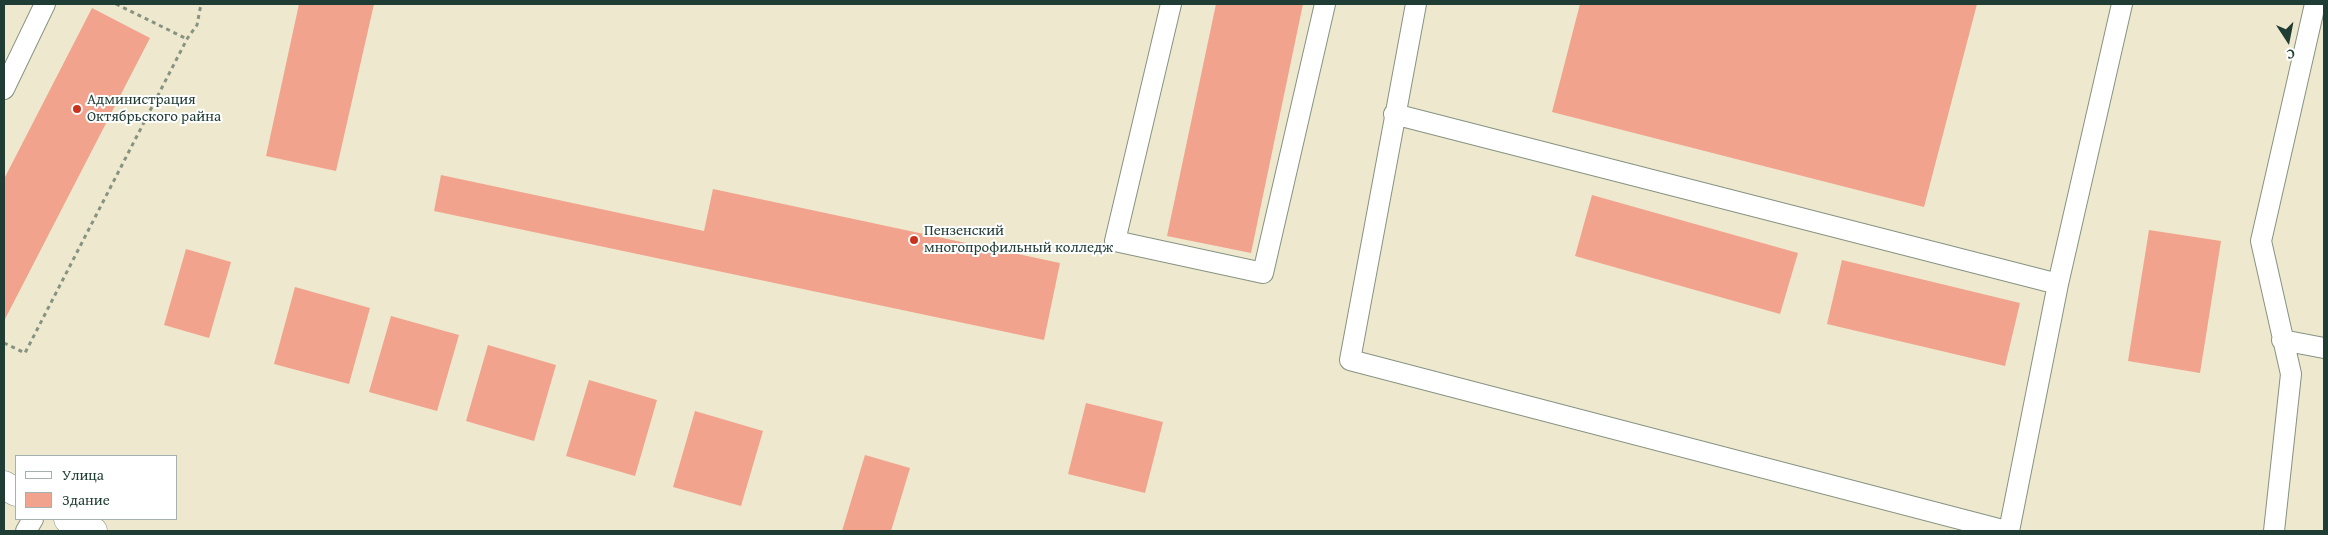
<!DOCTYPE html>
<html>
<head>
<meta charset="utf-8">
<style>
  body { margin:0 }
  #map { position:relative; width:2328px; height:535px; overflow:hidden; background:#eee9ce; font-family:"Gentium Book Plus",serif }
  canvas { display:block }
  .frame { position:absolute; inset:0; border:5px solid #1f3d34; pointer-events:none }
  .legend { position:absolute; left:15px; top:455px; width:162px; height:65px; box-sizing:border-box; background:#fff; border:1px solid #a5b1ae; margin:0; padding:6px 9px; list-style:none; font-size:15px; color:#1f3d34 }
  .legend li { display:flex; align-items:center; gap:10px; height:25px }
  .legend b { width:25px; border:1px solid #a5b1ae }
  .north { position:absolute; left:2263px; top:15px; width:50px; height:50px; -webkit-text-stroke:4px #fff; paint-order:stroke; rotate:169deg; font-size:14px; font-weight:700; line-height:20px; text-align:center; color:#1f3d34 }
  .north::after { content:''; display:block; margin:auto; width:18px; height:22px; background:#1f3d34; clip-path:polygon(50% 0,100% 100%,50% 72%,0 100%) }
</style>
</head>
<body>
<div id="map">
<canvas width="2328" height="535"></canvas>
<div class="frame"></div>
<ul class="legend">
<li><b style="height:6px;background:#fff"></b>Улица</li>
<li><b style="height:14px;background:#f1a38d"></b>Здание</li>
</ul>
<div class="north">С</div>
</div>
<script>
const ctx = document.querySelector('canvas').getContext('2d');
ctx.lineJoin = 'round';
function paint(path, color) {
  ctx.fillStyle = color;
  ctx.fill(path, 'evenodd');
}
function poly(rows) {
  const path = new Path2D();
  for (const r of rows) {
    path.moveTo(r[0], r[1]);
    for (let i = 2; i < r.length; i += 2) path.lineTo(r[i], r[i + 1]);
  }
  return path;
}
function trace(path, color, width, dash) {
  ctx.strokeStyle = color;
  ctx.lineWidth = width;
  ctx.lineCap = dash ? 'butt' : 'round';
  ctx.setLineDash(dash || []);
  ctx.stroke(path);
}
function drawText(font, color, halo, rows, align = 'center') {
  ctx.font = font + ' "Gentium Book Plus",serif';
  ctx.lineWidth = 4;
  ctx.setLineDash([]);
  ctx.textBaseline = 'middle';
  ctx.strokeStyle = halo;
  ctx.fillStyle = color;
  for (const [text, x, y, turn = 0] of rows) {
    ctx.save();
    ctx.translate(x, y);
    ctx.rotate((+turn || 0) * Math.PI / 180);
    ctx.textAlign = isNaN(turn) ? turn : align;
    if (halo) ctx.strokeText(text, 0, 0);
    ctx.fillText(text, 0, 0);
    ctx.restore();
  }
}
paint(poly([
  [299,4,374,4,336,171,266,156],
  [1216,4,1303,4,1251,253,1167,236],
  [1580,4,1977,4,1924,207,1552,112],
  [92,8,150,38,4,321,4,179],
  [441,175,704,231,713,189,1060,263,1044,340,434,211],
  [1592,195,1798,253,1780,314,1575,256],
  [2149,230,2221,241,2200,373,2128,361],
  [186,249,231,262,209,338,164,325],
  [1842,260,2020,303,2005,366,1827,324],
  [295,287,370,308,349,384,274,364],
  [391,316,459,335,437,411,369,392],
  [488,345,556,365,534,441,466,421],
  [589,380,657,400,635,476,566,456],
  [1086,403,1163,422,1145,493,1068,474],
  [695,411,763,431,741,506,673,487],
  [865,455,910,468,891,531,842,531]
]), '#f1a38d');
const lane = poly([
  [1171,4,1115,241,1263,273,1325,4],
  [1416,4,1350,360,2006,531],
  [4,89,45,4],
  [1394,114,2058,284],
  [2282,340,2324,348],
  [26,531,33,519],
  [2009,531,2058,284,2122,4],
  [2274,531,2291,374,2261,241,2315,4]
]);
const street = poly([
  [4,485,16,492],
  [68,519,93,531]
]);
trace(lane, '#869381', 22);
trace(street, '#869381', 29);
trace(poly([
  [116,4,187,39],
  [4,343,25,353,187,39,197,25,201,4]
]), '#869381', 3, [4, 4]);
trace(lane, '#fff', 20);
trace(street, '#fff', 28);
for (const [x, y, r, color] of [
  [77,109,5,"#c8321e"],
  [914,240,5,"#c8321e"]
]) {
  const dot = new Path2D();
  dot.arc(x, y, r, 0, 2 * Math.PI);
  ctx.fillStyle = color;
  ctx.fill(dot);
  trace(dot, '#fff', 2);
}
drawText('15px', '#1f3d34', '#fff', [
  ["Администрация",87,100],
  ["Октябрьского райна",87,117],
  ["Пензенский",924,231],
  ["многопрофильный колледж",924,248]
], 'left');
</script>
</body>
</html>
